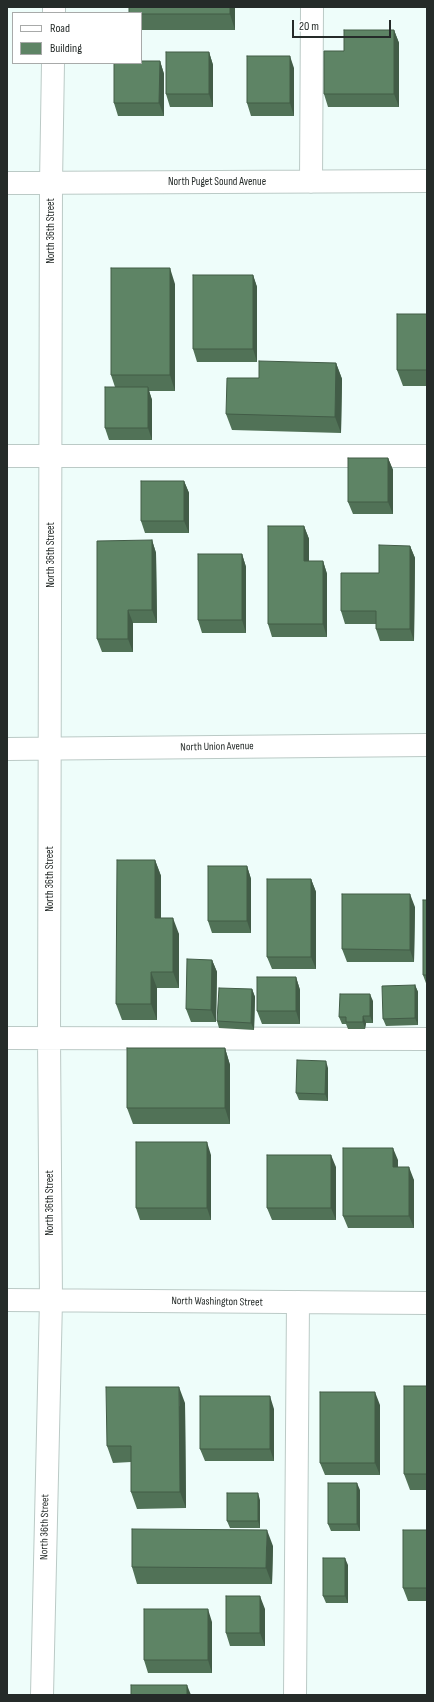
<!DOCTYPE html>
<html>
<head>
<meta charset="utf-8">
<style>
  body { margin:0 }
  #map { position:relative; width:434px; height:1702px; overflow:hidden; background:#eefdfa; font-family:"Sofia Sans Condensed",sans-serif }
  canvas { display:block }
  .frame { position:absolute; inset:0; border:8px solid #252b29; pointer-events:none }
  .legend { position:absolute; left:12px; top:12px; width:130px; height:52px; box-sizing:border-box; background:#fff; border:1px solid #a8aaa9; margin:0; padding:5px 7px; list-style:none; font-size:12px; color:#252b29 }
  .legend li { display:flex; align-items:center; gap:8px; height:20px }
  .legend b { width:20px; border:1px solid #a8aaa9 }
  .scale { position:absolute; left:292px; top:20px; width:99px; height:18px; box-sizing:border-box; border:2px solid #252b29; border-top:0; padding-left:5px; font-size:12px; line-height:14px; white-space:nowrap; color:#252b29; -webkit-text-stroke:3px #fff; paint-order:stroke }
</style>
</head>
<body>
<div id="map">
<canvas width="434" height="1702"></canvas>
<div class="frame"></div>
<ul class="legend">
<li><b style="height:5px;background:#fff"></b>Road</li>
<li><b style="height:11px;background:#5e8465"></b>Building</li>
</ul>
<div class="scale">20 m</div>
</div>
<script>
const ctx = document.querySelector('canvas').getContext('2d');
ctx.lineJoin = 'round';
function poly(rows) {
  const path = new Path2D();
  for (const r of rows) {
    path.moveTo(r[0], r[1]);
    for (let i = 2; i < r.length; i += 2) path.lineTo(r[i], r[i + 1]);
  }
  return path;
}
function trace(path, color, width, dash) {
  ctx.strokeStyle = color;
  ctx.lineWidth = width;
  ctx.lineCap = dash ? 'butt' : 'round';
  ctx.setLineDash(dash || []);
  ctx.stroke(path);
}
function paint(path, color) {
  ctx.fillStyle = color;
  ctx.fill(path, 'evenodd');
}
function drawText(font, color, halo, rows, align = 'center') {
  ctx.font = font + ' "Sofia Sans Condensed",sans-serif';
  ctx.lineWidth = 4;
  ctx.setLineDash([]);
  ctx.textBaseline = 'middle';
  ctx.strokeStyle = halo;
  ctx.fillStyle = color;
  for (const [text, x, y, turn = 0] of rows) {
    ctx.save();
    ctx.translate(x, y);
    ctx.rotate((+turn || 0) * Math.PI / 180);
    ctx.textAlign = isNaN(turn) ? turn : align;
    if (halo) ctx.strokeText(text, 0, 0);
    ctx.fillText(text, 0, 0);
    ctx.restore();
  }
}
const minor = poly([
  [54,13,54,7],
  [311,182,312,7],
  [7,183,427,181],
  [7,456,427,456],
  [7,749,427,745],
  [7,1038,427,1039],
  [7,1300,427,1303],
  [42,1695,51,1300,49,1039,51,183,53,63],
  [295,1695,298,1302]
]);
trace(minor, '#bbcac6', 24);
trace(minor, '#fff', 22);
paint(poly([
  [235,7,235,30,141,30,141,13],
  [394,30,399,43,399,107,328,107,324,94,344,51],
  [209,52,213,65,213,107,170,107,166,94],
  [160,61,164,74,164,116,118,116,114,103],
  [294,68,294,116,251,116,247,103],
  [253,275,257,287,257,362,197,362,193,349],
  [175,284,175,391,149,391,152,400,152,440,109,440,105,428,115,387,111,375],
  [427,314,427,386,403,386,397,370],
  [336,363,342,379,341,433,232,430,226,414,259,378],
  [388,458,393,470,393,514,353,514,348,502],
  [184,481,189,493,189,533,145,533,141,521],
  [304,526,309,539,309,561,323,561,327,574,327,637,272,637,268,624],
  [152,540,156,553,157,623,133,623,133,652,102,652,97,639],
  [410,546,415,558,414,641,380,641,376,629,376,624,345,624,341,611,379,573],
  [242,554,246,567,246,633,202,633,198,620],
  [155,860,161,876,161,918,179,934,179,988,157,988,157,1020,122,1020,116,1004],
  [247,866,251,879,251,933,212,933,208,921],
  [311,879,316,892,316,969,272,969,267,957],
  [427,900,427,986,423,975],
  [415,907,414,962,347,962,342,949],
  [212,960,217,972,216,1022,191,1022,186,1009],
  [296,977,300,990,300,1024,262,1024,257,1011],
  [415,985,418,992,418,1025,386,1026,383,1019],
  [252,989,255,997,254,1030,219,1028,217,1021],
  [373,1001,373,1023,366,1023,365,1029,348,1029,346,1024,342,1024,339,1017],
  [225,1048,230,1065,230,1124,133,1124,127,1108],
  [328,1068,328,1101,299,1100,296,1093],
  [211,1155,211,1220,140,1220,136,1208],
  [398,1160,398,1167,414,1180,414,1228,348,1228,343,1216],
  [336,1167,336,1220,272,1220,267,1208],
  [427,1386,427,1490,410,1490,404,1474],
  [185,1403,186,1508,137,1509,131,1492,131,1462,113,1463,107,1446],
  [380,1405,380,1475,325,1475,320,1463],
  [274,1409,274,1461,205,1461,200,1449],
  [360,1490,360,1531,331,1531,328,1524],
  [260,1500,260,1528,230,1528,227,1521],
  [427,1530,427,1601,408,1601,403,1588],
  [273,1546,272,1584,137,1584,132,1567],
  [348,1565,348,1603,326,1603,323,1596],
  [265,1609,265,1646,230,1646,226,1633],
  [212,1622,212,1673,148,1673,144,1660]
]), '#517257');
paint(poly([
  [230,7,235,7,235,30,230,14],
  [394,30,399,43,399,107,394,94],
  [209,52,213,65,213,107,209,94],
  [290,56,294,68,294,116,290,103],
  [160,61,164,74,164,116,159,103],
  [170,268,175,284,175,391,170,375],
  [253,275,257,287,257,362,253,349],
  [336,363,342,379,341,433,335,417],
  [148,387,152,400,152,440,148,428],
  [388,458,393,470,393,514,388,502],
  [184,481,189,493,189,533,184,521],
  [304,526,309,539,309,574,304,561],
  [152,540,156,553,157,623,152,610],
  [410,546,415,558,414,641,410,629],
  [242,554,246,567,246,633,242,620],
  [323,561,327,574,327,637,323,624],
  [128,610,133,623,133,652,128,639],
  [155,860,161,876,161,934,155,918],
  [247,866,251,879,251,933,247,921],
  [311,879,316,892,316,969,311,957],
  [410,894,415,907,414,962,410,950],
  [173,918,179,934,179,988,173,972],
  [212,960,217,972,216,1022,211,1010],
  [151,972,157,988,157,1020,151,1004],
  [296,977,300,990,300,1024,296,1011],
  [415,985,418,992,418,1025,415,1018],
  [252,989,255,997,254,1030,251,1023],
  [370,994,373,1001,373,1023,370,1016],
  [363,1016,366,1023,365,1029,363,1022],
  [225,1048,230,1065,230,1124,225,1108],
  [326,1061,328,1068,328,1101,325,1094],
  [207,1142,211,1155,211,1220,207,1208],
  [393,1148,398,1160,398,1180,393,1167],
  [331,1155,336,1167,336,1220,331,1208],
  [409,1167,414,1180,414,1228,409,1216],
  [179,1387,185,1403,186,1508,180,1492],
  [375,1392,380,1405,380,1475,375,1463],
  [270,1396,274,1409,274,1461,270,1449],
  [357,1483,360,1490,360,1531,357,1524],
  [258,1493,260,1500,260,1528,258,1521],
  [267,1530,273,1546,272,1584,266,1568],
  [345,1558,348,1565,348,1603,345,1596],
  [260,1596,265,1609,265,1646,260,1633],
  [208,1609,212,1622,212,1673,208,1660],
  [187,1685,191,1695,187,1695]
]), '#425c47');
const building = poly([
  [129,7,230,7,230,14,141,14,141,13,129,13,129,7],
  [344,30,394,30,394,94,324,94,324,51,344,51,344,30],
  [166,52,209,52,209,94,166,94,166,52],
  [247,56,290,56,290,103,247,103,247,56],
  [141,61,160,61,159,103,114,103,114,63,141,63,141,61],
  [111,268,170,268,170,375,111,375,111,268],
  [193,275,253,275,253,349,193,349,193,275],
  [397,314,427,314,427,370,397,370,397,314],
  [259,361,336,363,335,417,226,414,227,378,259,378,259,361],
  [105,387,148,387,148,428,105,428,105,387],
  [348,458,388,458,388,502,348,502,348,458],
  [141,481,184,481,184,521,141,521,141,481],
  [268,526,304,526,304,561,323,561,323,624,268,624,268,526],
  [152,540,152,610,128,610,128,639,97,639,97,541,152,540],
  [379,545,410,546,410,629,376,629,376,611,341,611,341,573,379,573,379,545],
  [198,554,242,554,242,620,198,620,198,554],
  [117,860,155,860,155,918,173,918,173,972,151,972,151,1004,116,1004,117,860],
  [208,866,247,866,247,921,208,921,208,866],
  [267,879,311,879,311,957,267,957,267,879],
  [342,894,410,894,410,950,342,949,342,894],
  [423,900,427,900,427,975,423,975,423,900],
  [187,959,212,960,211,1010,186,1009,187,959],
  [257,977,296,977,296,1011,257,1011,257,977],
  [415,985,415,1018,383,1019,382,986,415,985],
  [219,988,252,989,251,1023,217,1021,219,988],
  [340,994,370,994,370,1016,363,1016,363,1022,346,1022,346,1017,339,1017,340,994],
  [127,1048,225,1048,225,1108,127,1108,127,1048],
  [297,1060,326,1061,325,1094,296,1093,297,1060],
  [136,1142,207,1142,207,1208,136,1208,136,1142],
  [343,1148,393,1148,393,1167,409,1167,409,1216,343,1216,343,1148],
  [267,1155,331,1155,331,1208,267,1208,267,1155],
  [404,1386,427,1386,427,1474,404,1474,404,1386],
  [106,1387,179,1387,180,1492,131,1492,131,1446,107,1446,106,1387],
  [320,1392,375,1392,375,1463,320,1463,320,1392],
  [200,1396,270,1396,270,1449,200,1449,200,1396],
  [328,1483,357,1483,357,1524,328,1524,328,1483],
  [227,1493,258,1493,258,1521,227,1521,227,1493],
  [132,1529,267,1530,266,1568,132,1567,132,1529],
  [403,1530,427,1530,427,1588,403,1588,403,1530],
  [323,1558,345,1558,345,1596,323,1596,323,1558],
  [226,1596,260,1596,260,1633,226,1633,226,1596],
  [144,1609,208,1609,208,1660,144,1660,144,1609],
  [131,1685,187,1685,187,1695,131,1695,131,1685]
]);
paint(building, '#5e8465');
trace(building, '#425c47', 1);
drawText('11px', '#252b29', '#fff', [
  ["North Puget Sound Avenue",217,182],
  ["North 36th Street",51,231,-90],
  ["North 36th Street",51,555,-90],
  ["North Union Avenue",217,747,-1],
  ["North 36th Street",50,879,-90],
  ["North 36th Street",50,1203,-90],
  ["North Washington Street",217,1302,1],
  ["North 36th Street",45,1527,-89]
]);
</script>
</body>
</html>
